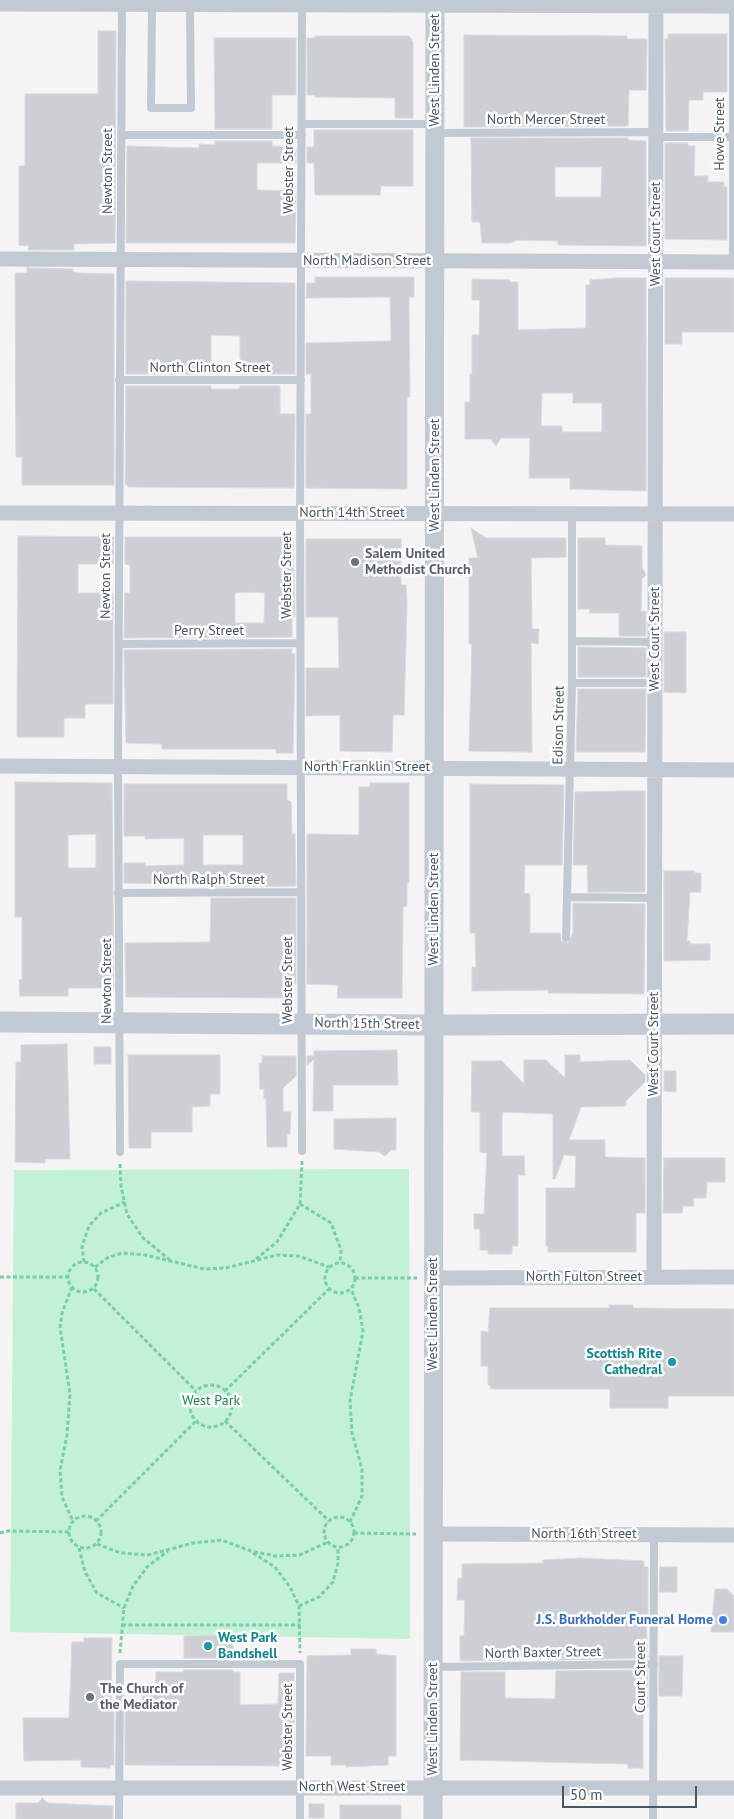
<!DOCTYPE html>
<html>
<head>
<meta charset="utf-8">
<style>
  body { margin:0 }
  #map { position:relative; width:734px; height:1819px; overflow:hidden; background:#f5f3f3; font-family:"PT Sans",sans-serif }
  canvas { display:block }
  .scale { position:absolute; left:562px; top:1786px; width:135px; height:22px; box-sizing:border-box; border:2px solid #4a5661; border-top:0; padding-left:6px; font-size:15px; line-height:18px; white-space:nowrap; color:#4a5661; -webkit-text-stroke:4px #fff; paint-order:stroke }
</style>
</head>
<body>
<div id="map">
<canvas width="734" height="1819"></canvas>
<div class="scale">50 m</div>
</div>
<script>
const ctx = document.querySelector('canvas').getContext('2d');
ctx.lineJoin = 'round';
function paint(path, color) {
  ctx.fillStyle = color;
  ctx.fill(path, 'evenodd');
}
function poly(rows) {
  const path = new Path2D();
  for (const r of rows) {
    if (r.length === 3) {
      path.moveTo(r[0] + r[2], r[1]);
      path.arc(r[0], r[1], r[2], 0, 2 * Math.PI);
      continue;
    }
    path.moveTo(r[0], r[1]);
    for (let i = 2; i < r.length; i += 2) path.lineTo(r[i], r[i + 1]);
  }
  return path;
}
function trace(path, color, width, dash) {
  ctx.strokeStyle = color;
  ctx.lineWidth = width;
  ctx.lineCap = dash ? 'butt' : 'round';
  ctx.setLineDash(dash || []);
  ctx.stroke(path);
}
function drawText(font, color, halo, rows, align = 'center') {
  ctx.font = font + ' "PT Sans",sans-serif';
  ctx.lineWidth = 5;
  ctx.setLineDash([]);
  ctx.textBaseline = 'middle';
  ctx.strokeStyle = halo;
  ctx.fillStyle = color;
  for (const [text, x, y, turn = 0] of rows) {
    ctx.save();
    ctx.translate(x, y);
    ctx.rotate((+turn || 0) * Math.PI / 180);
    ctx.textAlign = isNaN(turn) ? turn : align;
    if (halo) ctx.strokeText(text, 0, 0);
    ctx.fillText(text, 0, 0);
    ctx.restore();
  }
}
paint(poly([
  [409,1169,410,1639,10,1632,14,1170]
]), '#c3f1d5');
const building = poly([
  [98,31,116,31,115,243,74,244,74,250,28,250,29,246,19,245,19,166,25,166,25,94,98,94,98,31],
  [668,34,727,34,727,92,703,92,703,100,689,100,688,131,666,131,665,39,668,39,668,34],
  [464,35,627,36,627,39,647,39,646,90,629,90,628,126,464,127,464,35],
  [315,36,409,36,413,42,413,118,395,118,395,98,315,97,315,95,307,95,307,38,315,38,315,36],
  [214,38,296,38,296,95,272,95,272,129,215,129,214,38],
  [314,130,413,130,413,186,381,186,380,195,315,195,314,163,307,163,307,147,314,147,314,130],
  [471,138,628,138,628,140,646,141,646,246,558,245,558,241,518,240,510,243,482,243,480,222,472,222,471,138],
  [555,167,602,167,601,197,555,197,555,167],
  [215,141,272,141,272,146,296,147,296,163,257,163,257,190,296,191,295,243,126,243,127,146,199,148,199,144,215,145,215,141],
  [665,143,688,143,688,146,695,146,694,176,708,176,708,182,724,182,724,187,727,187,727,240,665,239,665,143],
  [27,268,73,269,73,272,80,273,114,274,114,485,22,485,22,457,16,457,15,273,27,273,27,268],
  [315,277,414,277,414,297,409,297,410,397,407,397,407,489,306,488,306,414,311,414,311,374,306,374,306,343,391,341,390,297,306,298,307,283,315,283,315,277],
  [616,278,646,278,646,491,570,489,570,478,529,478,530,438,501,438,496,446,491,439,465,439,465,402,470,402,470,374,472,374,472,335,479,335,480,300,472,300,472,279,510,280,510,282,518,282,518,330,586,328,586,285,590,285,590,280,616,278],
  [542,393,573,393,573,403,602,403,602,432,562,432,562,426,541,426,542,393],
  [665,278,734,278,734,332,682,332,682,344,665,344,665,278],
  [126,281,295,283,295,374,240,374,240,336,211,335,211,374,126,374,126,281],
  [126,386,211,386,211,389,240,389,240,386,280,386,280,414,295,414,294,488,128,487,128,485,125,485,126,386],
  [471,528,486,538,566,538,566,557,531,558,532,629,539,629,538,644,531,643,532,752,469,751,472,644,469,644,469,558,478,558,471,528],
  [18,536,114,537,113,564,78,564,78,593,113,593,113,704,85,704,85,718,64,718,64,737,17,737,18,536],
  [125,537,293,537,295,617,292,617,292,637,124,638,125,593,130,593,130,565,125,564,125,537],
  [251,592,265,593,264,623,235,623,235,593,251,592],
  [578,538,605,538,605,545,642,546,642,567,646,575,642,579,641,611,646,611,646,636,619,636,619,613,589,613,590,609,578,609,578,538],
  [306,539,401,539,401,585,406,585,407,603,404,715,393,715,392,752,340,751,340,715,306,716,306,668,339,668,338,617,306,617,306,539],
  [664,632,686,632,686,693,664,692,664,632],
  [578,647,646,648,646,677,578,677,578,647],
  [292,649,292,654,295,654,293,753,276,753,276,749,162,749,162,744,126,743,124,650,292,649],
  [578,689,646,689,645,752,576,752,578,689],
  [15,782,112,783,114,988,68,988,68,996,20,996,19,980,22,979,22,917,15,917,15,782],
  [96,834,96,868,68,868,68,835,96,834],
  [370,783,409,783,409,883,407,883,407,906,403,907,402,998,337,998,338,985,307,984,307,834,359,835,359,787,370,787,370,783],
  [124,784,287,784,287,800,291,802,292,834,295,834,296,886,211,887,211,885,124,883,124,863,145,863,145,866,184,865,184,838,145,839,145,836,124,836,124,784],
  [203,835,243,835,243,865,203,865,203,835],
  [470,784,564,785,562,865,525,865,524,893,530,894,530,933,560,933,561,941,568,943,573,933,573,903,645,904,644,994,548,993,548,990,472,991,472,967,476,967,475,933,470,933,470,784],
  [622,791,645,791,645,892,588,892,587,865,573,865,575,792,622,791],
  [664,871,695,871,695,873,701,873,701,892,690,892,687,941,690,941,690,944,710,944,710,960,664,961,664,871],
  [211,898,296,898,296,984,292,984,292,998,126,997,125,943,210,942,211,898],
  [67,1044,70,1159,45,1159,45,1163,15,1162,16,1062,21,1062,21,1045,67,1044],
  [94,1047,111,1047,111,1064,94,1064,94,1047],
  [397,1050,398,1085,333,1085,333,1111,313,1111,314,1059,307,1065,307,1056,314,1056,314,1051,397,1050],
  [128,1055,220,1055,220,1094,210,1094,210,1106,192,1107,192,1132,151,1132,151,1148,129,1148,128,1055],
  [565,1055,580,1055,580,1062,630,1060,645,1075,645,1082,626,1101,626,1106,581,1107,569,1140,605,1140,605,1157,645,1158,645,1213,636,1213,636,1252,548,1252,548,1246,546,1246,546,1188,575,1188,576,1156,564,1155,555,1179,553,1179,553,1114,502,1112,502,1156,524,1156,525,1175,518,1175,518,1246,512,1246,512,1254,488,1254,488,1250,480,1250,480,1229,474,1229,474,1214,484,1214,487,1153,480,1152,480,1112,471,1112,472,1061,502,1061,524,1084,524,1060,546,1060,565,1078,565,1055],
  [262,1056,296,1056,296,1076,283,1088,283,1112,291,1112,290,1134,287,1134,287,1147,267,1147,266,1099,264,1099,264,1089,260,1089,259,1063,262,1063,262,1056],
  [664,1071,676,1071,676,1092,664,1091,664,1071],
  [396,1118,396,1150,391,1150,385,1156,379,1152,334,1149,334,1119,396,1118],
  [664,1158,725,1158,725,1182,707,1182,706,1198,693,1198,694,1206,683,1206,682,1213,663,1213,664,1158],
  [609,1305,633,1305,633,1308,734,1309,734,1396,668,1396,668,1408,610,1408,610,1389,491,1389,490,1385,488,1385,488,1366,481,1366,481,1331,488,1332,490,1308,609,1308,609,1305],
  [580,1558,644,1561,644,1567,648,1567,648,1614,646,1622,648,1658,556,1660,556,1658,512,1657,505,1657,505,1660,460,1661,460,1636,464,1636,465,1600,457,1600,458,1578,462,1578,462,1564,543,1563,543,1560,580,1558],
  [660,1567,677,1567,677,1592,659,1592,660,1567],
  [715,1589,727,1589,734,1596,734,1632,711,1632,715,1589],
  [233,1635,233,1658,184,1658,184,1636,233,1635],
  [84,1638,112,1638,111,1708,114,1708,114,1765,110,1765,110,1768,81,1767,81,1760,24,1761,23,1718,69,1718,72,1642,84,1642,84,1638],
  [351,1649,376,1649,376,1654,396,1656,396,1756,388,1756,388,1765,346,1767,346,1765,331,1765,331,1756,306,1756,307,1656,351,1655,351,1649],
  [659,1656,683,1656,682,1696,659,1696,659,1656],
  [184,1670,233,1670,233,1672,240,1672,240,1705,278,1704,279,1673,294,1673,294,1756,292,1756,292,1766,125,1765,125,1708,142,1708,143,1691,156,1691,156,1672,183,1672,184,1670],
  [648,1670,648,1708,643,1710,643,1768,628,1768,628,1764,460,1760,461,1672,505,1672,505,1698,555,1699,556,1671,648,1670],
  [42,1798,48,1803,113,1806,113,1819,16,1819,16,1803,38,1803,42,1798],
  [309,1804,324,1804,324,1818,309,1818,309,1804],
  [340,1805,401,1805,401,1819,340,1819,340,1805]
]);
paint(building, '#cdcfd5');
trace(building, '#d7d9de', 1);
trace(poly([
  [120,1164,121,1186,127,1214,143,1238,170,1260],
  [300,1204,331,1223,341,1250,340,1263],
  [256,1259,277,1242,300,1204,302,1161],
  [83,1277,15],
  [84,1262,82,1247,89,1226,101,1213,125,1202],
  [340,1278,15],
  [95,1267,107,1258,122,1253,145,1255,204,1269,226,1268,277,1255,298,1256,329,1267],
  [0,1277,68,1277],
  [355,1278,417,1278],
  [72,1287,62,1313,60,1327,70,1394,67,1435,60,1470,62,1497,73,1521],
  [94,1289,196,1391],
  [211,1406,21],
  [225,1391,329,1289],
  [225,1421,329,1521],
  [85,1532,16],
  [339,1532,15],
  [96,1521,196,1421],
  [350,1522,362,1496,362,1469,352,1433,350,1401,363,1331,359,1308,351,1289],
  [0,1533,8,1531,69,1532],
  [354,1533,416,1534],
  [97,1544,121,1553,148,1555,193,1543,222,1540,251,1551,275,1556,300,1555,328,1542],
  [79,1548,85,1572,97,1593,124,1608],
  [253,1553,275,1567,290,1587,299,1606,300,1653],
  [299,1606,319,1597,333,1582,338,1563,338,1547],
  [122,1625,300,1625],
  [120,1653,124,1608,133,1586,148,1566,168,1551]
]), '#7ad0a6', 3, [4, 2.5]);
trace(poly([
  [152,5,151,108,191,108,190,5],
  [733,6,733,262],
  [302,124,435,124],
  [435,133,656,132],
  [121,135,302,135],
  [656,137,733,137],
  [119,380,301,380],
  [572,641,655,642],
  [119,644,300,643],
  [572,683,655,683],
  [118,893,300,892],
  [567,897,654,898],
  [566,938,572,683,572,513],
  [302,1151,300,513,302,2],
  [120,1152,118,766,122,2],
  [433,1667,654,1664],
  [119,1819,120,1664,300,1664,300,1819],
  [653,1819,654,1534]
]), '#c1cad2', 8);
trace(poly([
  [0,4,734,6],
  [0,259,734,262],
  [0,513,734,514],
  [0,766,734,770],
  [654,1277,656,7],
  [434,1278,734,1277],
  [433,1534,734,1535],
  [0,1788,734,1788]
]), '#c1cad2', 15);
trace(poly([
  [433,1819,435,0]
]), '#c1cad2', 19);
trace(poly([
  [0,1022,434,1025,734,1024]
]), '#c1cbd6', 21);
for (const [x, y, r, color] of [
  [355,562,5,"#6b7280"],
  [672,1362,5,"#0f9aa8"],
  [723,1620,5,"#3f7fe0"],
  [208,1646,5,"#0f9aa8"],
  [90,1697,5,"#6b7280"]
]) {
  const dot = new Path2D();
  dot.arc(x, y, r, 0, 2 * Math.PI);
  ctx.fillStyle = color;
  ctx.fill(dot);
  trace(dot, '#fff', 2);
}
drawText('14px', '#4a5661', '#fff', [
  ["West Linden Street",435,70,-90],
  ["North Mercer Street",546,120],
  ["Howe Street",720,134,-90],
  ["Webster Street",289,170,-90],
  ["Newton Street",108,171,-90],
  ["West Court Street",656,234,-90],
  ["North Madison Street",367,261],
  ["North Clinton Street",210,368],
  ["West Linden Street",435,475,-90],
  ["North 14th Street",352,513],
  ["Webster Street",287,575,-90],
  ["Newton Street",106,576,-90],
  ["Perry Street",209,631],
  ["West Court Street",655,639,-90],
  ["Edison Street",559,725,-89],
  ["North Franklin Street",367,767],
  ["North Ralph Street",209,880],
  ["West Linden Street",434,909,-90],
  ["Webster Street",288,980,-90],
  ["Newton Street",107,981,-90],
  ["North 15th Street",367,1024,1],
  ["West Court Street",654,1044,-90],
  ["North Fulton Street",584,1277],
  ["West Linden Street",433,1314,-90],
  ["North 16th Street",584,1534],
  ["North Baxter Street",543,1653,-1],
  ["Court Street",641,1677,-90],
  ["West Linden Street",433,1719,-90],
  ["Webster Street",288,1727,-90],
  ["North West Street",352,1787]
]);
drawText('bold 14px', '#5b616d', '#fff', [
  ["Salem United",365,554],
  ["Methodist Church",365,570],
  ["The Church of",100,1689],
  ["the Mediator",100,1705]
], 'left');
drawText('bold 14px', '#0d838f', '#fff', [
  ["Scottish Rite",662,1354],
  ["Cathedral",662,1370],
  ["West Park",218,1638,"left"],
  ["Bandshell",218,1654,"left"]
], 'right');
drawText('14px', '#17864f', '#fff', [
  ["West Park",211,1401]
]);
drawText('bold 14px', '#366cbe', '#fff', [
  ["J.S. Burkholder Funeral Home",713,1620]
], 'right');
</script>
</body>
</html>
